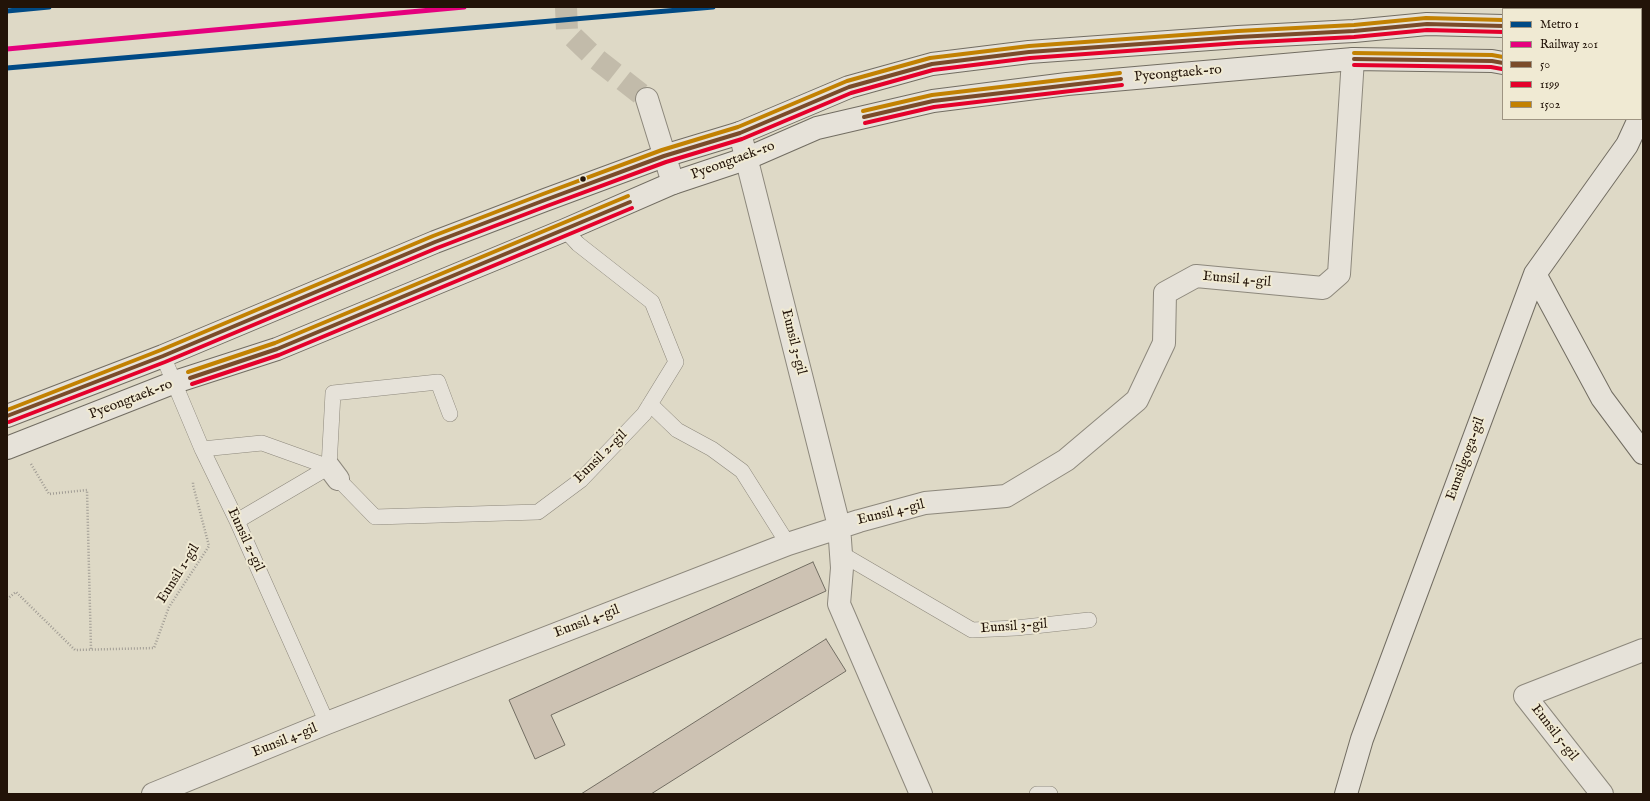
<!DOCTYPE html>
<html>
<head>
<meta charset="utf-8">
<style>
  body { margin:0 }
  #map { position:relative; width:1650px; height:801px; overflow:hidden; background:#ded9c6; font-family:"IM FELL English",serif }
  canvas { display:block }
  .frame { position:absolute; inset:0; border:8px solid #221308; pointer-events:none }
  .legend { position:absolute; left:1502px; top:8px; width:140px; height:112px; box-sizing:border-box; background:#f0ead3; border:1px solid #9e9482; margin:0; padding:5px 7px; list-style:none; font-size:12px; color:#221308 }
  .legend li { display:flex; align-items:center; gap:8px; height:20px }
  .legend b { width:20px; border:1px solid #9e9482 }
</style>
</head>
<body>
<div id="map">
<canvas width="1650" height="801"></canvas>
<div class="frame"></div>
<ul class="legend">
<li><b style="height:5px;background:#004a85"></b>Metro 1</li>
<li><b style="height:5px;background:#e5007d"></b>Railway 201</li>
<li><b style="height:5px;background:#7a4b2a"></b>50</li>
<li><b style="height:5px;background:#e4002b"></b>1199</li>
<li><b style="height:5px;background:#c28102"></b>1502</li>
</ul>
</div>
<script>
const ctx = document.querySelector('canvas').getContext('2d');
ctx.lineJoin = 'round';
function paint(path, color) {
  ctx.fillStyle = color;
  ctx.fill(path, 'evenodd');
}
function poly(rows) {
  const path = new Path2D();
  for (const r of rows) {
    path.moveTo(r[0], r[1]);
    for (let i = 2; i < r.length; i += 2) path.lineTo(r[i], r[i + 1]);
  }
  return path;
}
function trace(path, color, width, dash) {
  ctx.strokeStyle = color;
  ctx.lineWidth = width;
  ctx.lineCap = dash ? 'butt' : 'round';
  ctx.setLineDash(dash || []);
  ctx.stroke(path);
}
function drawText(font, color, halo, rows, align = 'center') {
  ctx.font = font + ' "IM FELL English",serif';
  ctx.lineWidth = 4;
  ctx.setLineDash([]);
  ctx.textBaseline = 'middle';
  ctx.strokeStyle = halo;
  ctx.fillStyle = color;
  for (const [text, x, y, turn = 0] of rows) {
    ctx.save();
    ctx.translate(x, y);
    ctx.rotate((+turn || 0) * Math.PI / 180);
    ctx.textAlign = isNaN(turn) ? turn : align;
    if (halo) ctx.strokeText(text, 0, 0);
    ctx.fillText(text, 0, 0);
    ctx.restore();
  }
}
const building = poly([
  [813,562,826,591,551,715,565,745,535,759,509,700,813,562],
  [826,639,846,671,651,794,581,794,826,639]
]);
paint(building, '#cdc2b3');
trace(building, '#726d62', 1);
trace(poly([
  [566,7,567,31,594,57,647,99]
]), '#c2bbaa', 22, [22, 11]);
const lane = poly([
  [163,356,202,449,237,521,327,723],
  [650,404,677,430,712,449,742,471,788,544],
  [202,449,262,443,329,467],
  [329,467,333,393,438,382,450,414],
  [338,479,375,517,538,512,581,480,644,414,676,362,652,302,578,244,565,230],
  [237,521,329,467],
  [840,553,972,630,1016,628,1089,620],
  [1037,794,1050,794]
]);
const street = poly([
  [647,99,673,183],
  [740,133,839,526,842,568,839,604,921,794],
  [329,467,338,479],
  [153,794,327,723,788,544,859,521,925,503,1006,496,1066,460,1137,400,1164,343,1165,293,1196,276,1323,288,1339,274,1353,59],
  [1602,794,1525,696,1643,650]
]);
const secondary = poly([
  [1641,46,1643,47],
  [1641,84,1643,85],
  [1535,274,1602,398,1643,453],
  [7,416,163,356,435,242,545,200,664,156,740,133,849,87,932,64,1029,52,1238,37,1354,31,1427,24,1503,26],
  [7,448,175,382,277,349,565,230,673,183,748,158,817,128,933,101,1067,84,1353,59,1492,61,1503,63],
  [1346,794,1362,739,1535,274,1627,145,1639,119]
]);
trace(lane, '#8d887c', 16);
trace(street, '#8d887c', 24);
trace(secondary, '#726d62', 24);
trace(poly([
  [31,464,49,494,87,490,91,649],
  [7,599,16,592,75,650,154,648,169,607,209,546,193,485,193,482]
]), '#a09c94', 2.5, [1, 2]);
trace(lane, '#e6e2d9', 15);
trace(street, '#e6e2d9', 22);
trace(secondary, '#e6e2d9', 22);
trace(poly([
  [1354,59,1492,61,1503,63],
  [864,117,933,101,1121,79],
  [190,378,277,349,630,202],
  [7,416,163,356,435,242,545,200,664,156,740,133,849,87,932,64,1029,52,1238,37,1354,31,1427,24,1503,26]
]), '#7a4b2a', 4);
trace(poly([
  [1354,65,1491,67,1502,69],
  [865,123,934,107,1122,85],
  [192,384,279,355,632,208],
  [9,422,165,362,437,248,547,206,666,162,742,139,851,93,933,70,1030,58,1238,43,1354,37,1427,30,1503,32]
]), '#e4002b', 4);
trace(poly([
  [1354,53,1492,55,1503,57],
  [863,111,932,95,1120,73],
  [188,372,275,343,628,196],
  [7,410,161,350,433,236,543,194,662,150,738,127,847,81,930,58,1029,46,1238,31,1354,25,1426,18,1503,20]
]), '#c28102', 4);
trace(poly([
  [7,49,464,7]
]), '#e5007d', 5);
trace(poly([
  [7,11,49,7],
  [7,68,713,7]
]), '#004a85', 5);
for (const [x, y, r, color] of [
  [583,179,3.5,"#221308"]
]) {
  const dot = new Path2D();
  dot.arc(x, y, r, 0, 2 * Math.PI);
  ctx.fillStyle = color;
  ctx.fill(dot);
  trace(dot, '#f0ead3', 1.5);
}
drawText('14px', '#221308', '#f0ead3', [
  ["Pyeongtaek-ro",1178,74,-5],
  ["Pyeongtaek-ro",733,161,-20],
  ["Eunsil 4-gil",1237,280,5],
  ["Eunsil 3-gil",793,342,76],
  ["Pyeongtaek-ro",131,400,-21],
  ["Eunsil 2-gil",601,457,-45],
  ["Eunsilgoga-gil",1466,459,-70],
  ["Eunsil 4-gil",891,513,-14],
  ["Eunsil 2-gil",245,540,65],
  ["Eunsil 1-gil",179,574,-58],
  ["Eunsil 4-gil",587,622,-21],
  ["Eunsil 3-gil",1014,627,-4],
  ["Eunsil 5-gil",1554,733,52],
  ["Eunsil 4-gil",285,741,-22]
]);
</script>
</body>
</html>
